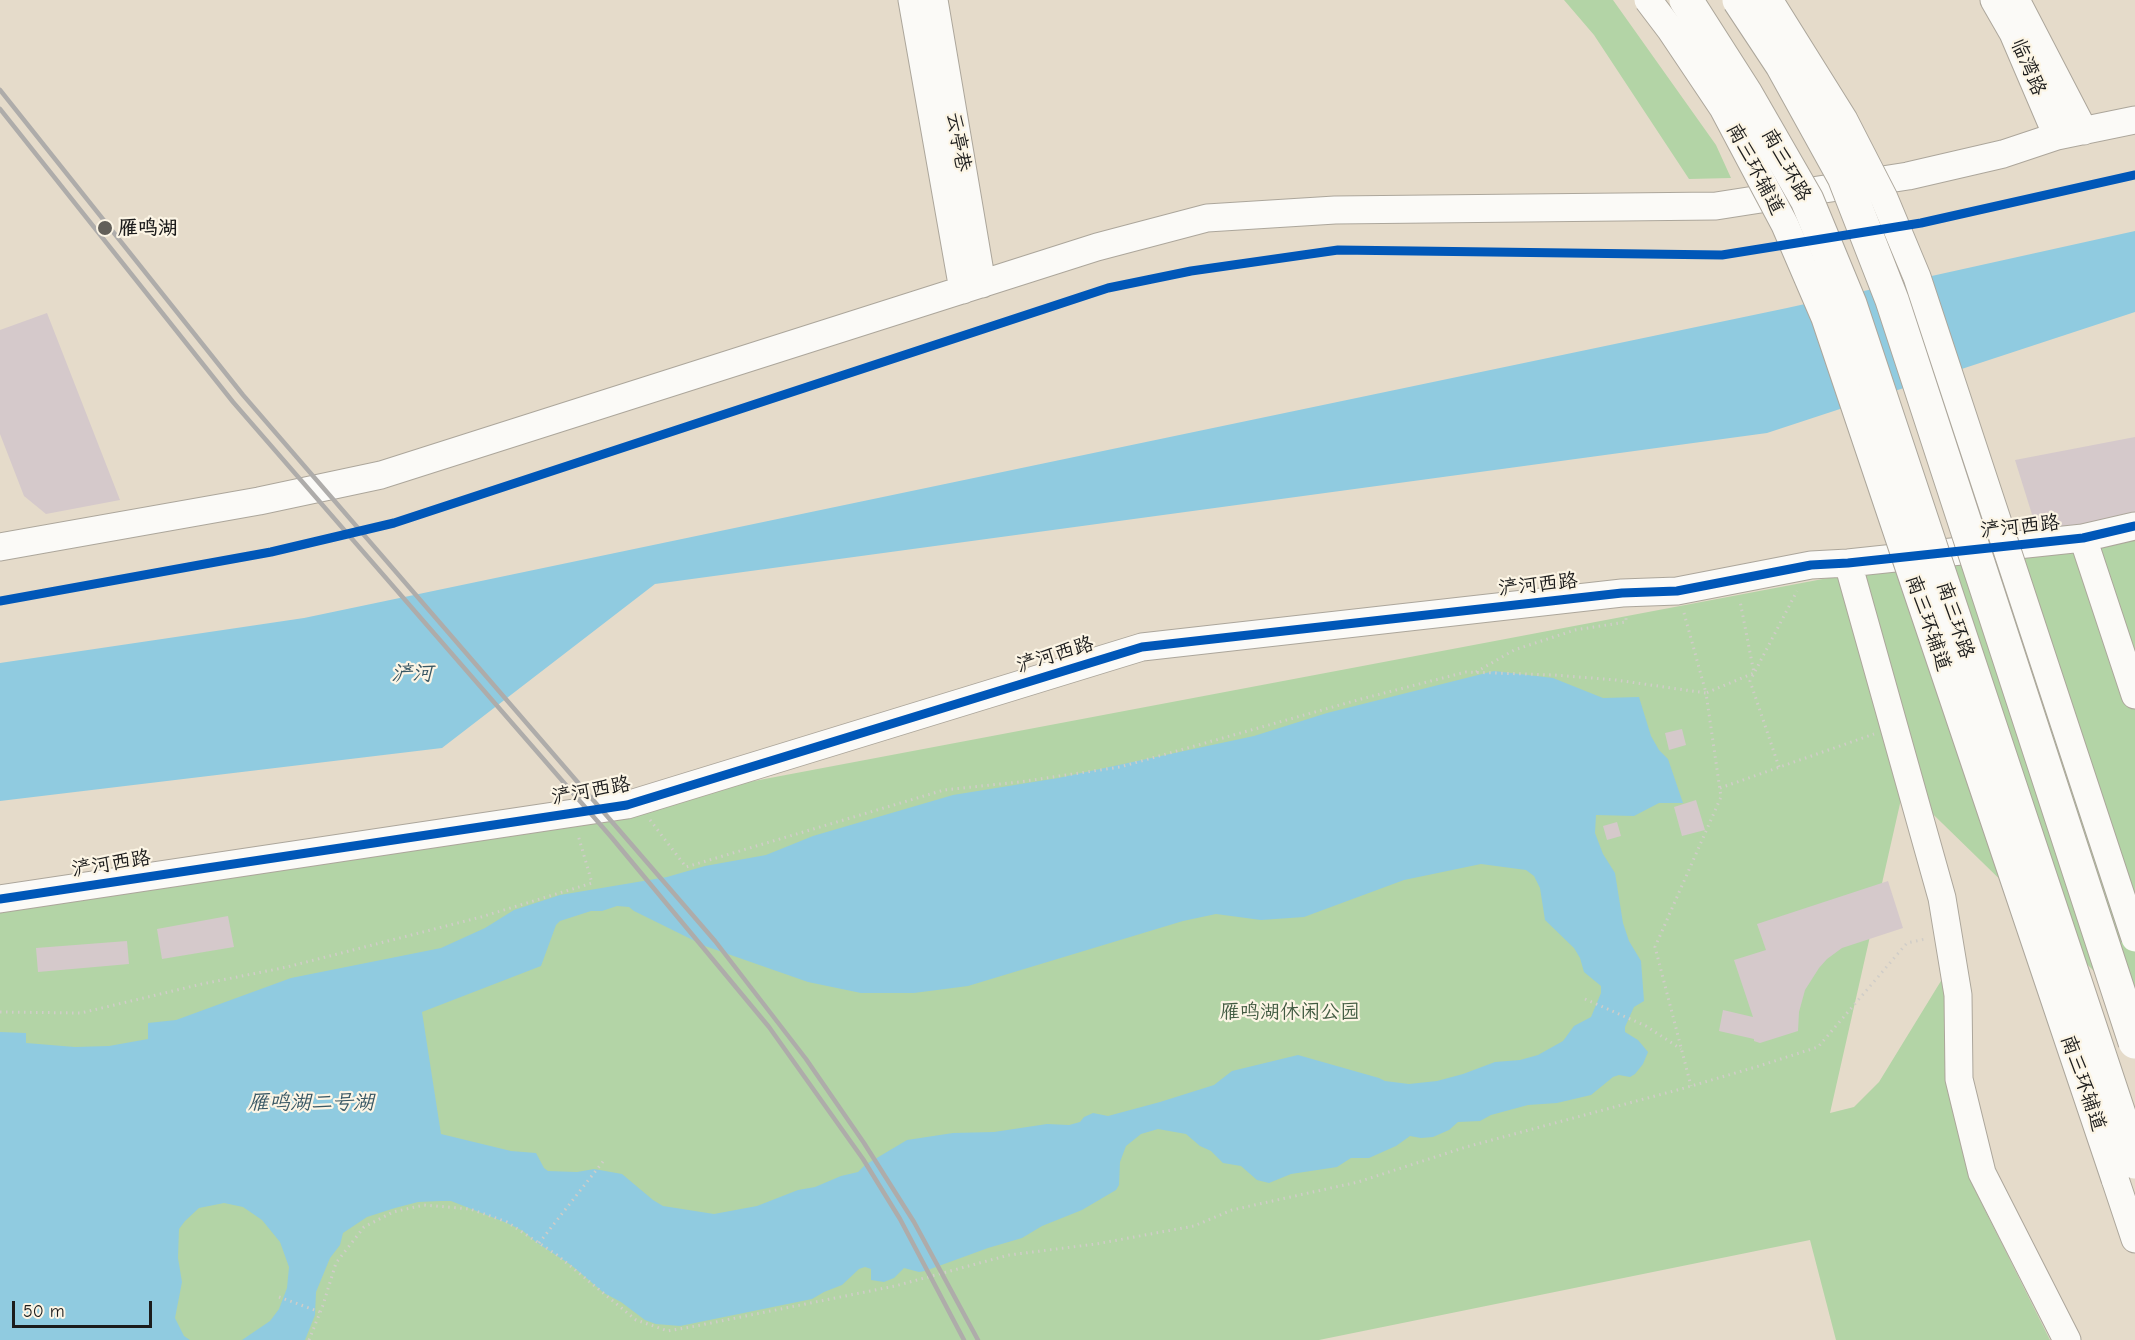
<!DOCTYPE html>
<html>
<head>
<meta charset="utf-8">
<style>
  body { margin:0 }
  #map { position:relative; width:2135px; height:1340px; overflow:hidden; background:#e5dbca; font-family:"Comic Neue",sans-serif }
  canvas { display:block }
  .scale { position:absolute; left:12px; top:1301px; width:140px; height:27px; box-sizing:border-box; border:3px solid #1c1c1c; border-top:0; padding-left:8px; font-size:18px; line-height:21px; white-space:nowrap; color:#1c1c1c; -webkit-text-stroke:4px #fcf5e5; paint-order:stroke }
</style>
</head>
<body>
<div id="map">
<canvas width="2135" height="1340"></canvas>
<div class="scale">50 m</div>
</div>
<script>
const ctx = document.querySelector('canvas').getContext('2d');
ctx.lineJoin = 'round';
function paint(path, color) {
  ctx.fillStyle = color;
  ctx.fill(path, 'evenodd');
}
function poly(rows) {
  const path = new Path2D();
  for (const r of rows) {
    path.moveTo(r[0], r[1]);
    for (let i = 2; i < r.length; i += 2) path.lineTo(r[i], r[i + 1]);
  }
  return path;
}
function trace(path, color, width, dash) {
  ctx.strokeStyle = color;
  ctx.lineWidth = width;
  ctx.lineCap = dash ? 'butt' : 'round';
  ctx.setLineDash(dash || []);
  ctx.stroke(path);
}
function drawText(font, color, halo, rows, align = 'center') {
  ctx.font = font + ' "Comic Neue","LXGW WenKai TC",sans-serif';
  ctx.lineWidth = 4.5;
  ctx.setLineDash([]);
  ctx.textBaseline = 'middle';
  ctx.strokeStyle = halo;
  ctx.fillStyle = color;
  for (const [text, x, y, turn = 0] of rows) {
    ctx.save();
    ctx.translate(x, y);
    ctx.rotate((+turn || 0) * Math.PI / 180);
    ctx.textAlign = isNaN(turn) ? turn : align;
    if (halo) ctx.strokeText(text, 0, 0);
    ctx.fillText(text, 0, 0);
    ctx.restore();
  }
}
paint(poly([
  [1564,0,1613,0,1716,145,1731,178,1689,179,1594,35],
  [2135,520,2135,1011,1904,786,1830,1113,1854,1107,1879,1082,1944,976,1972,1184,2050,1340,1836,1340,1810,1240,1319,1340,0,1340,0,902,627,805]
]), '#b3d4a6');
paint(poly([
  [2135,231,2135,312,1767,433,655,584,442,748,0,801,0,663,304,618,1787,308],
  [1494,671,1553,678,1603,698,1639,697,1651,736,1659,750,1668,759,1683,803,1659,803,1634,816,1596,815,1595,833,1603,854,1615,873,1623,923,1629,941,1641,961,1644,1001,1634,1007,1625,1027,1625,1032,1638,1040,1648,1052,1643,1064,1635,1074,1630,1077,1619,1075,1613,1077,1591,1095,1557,1103,1528,1105,1491,1115,1480,1121,1458,1122,1449,1130,1433,1137,1421,1138,1410,1136,1396,1146,1369,1158,1351,1158,1337,1167,1291,1174,1269,1183,1257,1180,1241,1166,1223,1163,1211,1151,1200,1146,1186,1134,1158,1129,1141,1134,1126,1146,1120,1162,1119,1185,1116,1190,1082,1210,1042,1226,1022,1238,988,1248,925,1271,919,1272,904,1268,894,1278,884,1282,871,1280,871,1269,865,1267,859,1269,842,1285,824,1292,812,1299,680,1326,656,1324,645,1320,621,1302,604,1293,571,1265,536,1242,523,1231,507,1223,451,1201,440,1201,418,1202,395,1208,367,1217,343,1233,340,1245,330,1258,316,1292,315,1315,305,1340,242,1340,270,1321,279,1309,287,1288,289,1267,280,1242,262,1220,243,1207,224,1203,199,1208,185,1221,179,1229,178,1258,182,1282,175,1318,184,1336,190,1340,0,1340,0,1032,26,1033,26,1043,75,1047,109,1046,148,1039,148,1023,176,1020,291,978,441,948,485,928,514,910,560,895,667,877,705,866,766,855,813,836,953,795,1058,778,1254,736,1327,713],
  [1481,864,1526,870,1534,876,1540,888,1545,920,1574,948,1580,958,1584,972,1601,986,1601,993,1591,1017,1574,1026,1563,1041,1538,1055,1520,1060,1495,1062,1463,1074,1437,1081,1409,1084,1385,1081,1379,1078,1298,1055,1232,1071,1214,1085,1160,1102,1108,1116,1093,1113,1084,1117,1080,1122,1069,1125,1047,1124,994,1132,953,1133,907,1140,865,1165,858,1172,841,1176,815,1187,798,1190,757,1206,714,1214,663,1206,653,1200,622,1174,594,1169,577,1172,548,1171,544,1168,536,1153,511,1151,441,1134,422,1012,541,966,556,925,560,921,591,911,602,911,617,906,629,907,634,911,705,946,808,982,861,993,914,993,968,986,1183,921,1216,914,1261,920,1304,917,1404,880]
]), '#90cbe0');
paint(poly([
  [47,313,120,500,46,514,24,496,0,434,0,330],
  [2135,437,2135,515,2039,537,2015,460],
  [1682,729,1686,745,1669,750,1665,733],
  [1696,800,1705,830,1682,836,1674,807],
  [1617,822,1621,836,1607,840,1603,826],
  [1888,881,1903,928,1842,948,1827,959,1819,968,1805,990,1799,1012,1798,1031,1760,1043,1754,1041,1754,1039,1719,1031,1723,1010,1753,1017,1734,960,1766,950,1757,924],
  [228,916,234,947,162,959,157,929],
  [127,941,129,964,38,972,36,948]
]), '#d5c9cb');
const secondary = poly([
  [912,0,963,290],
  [934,0,982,284],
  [1994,0,2013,33,2057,136],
  [2016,0,2084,131],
  [2083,538,2135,695],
  [0,547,259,501,381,475,1097,247,1207,218,1335,210,1716,206,1908,176,2003,154,2057,136,2135,120],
  [1848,563,1942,898,1958,995,1959,1079,1982,1173,2067,1340],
  [0,899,627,805,1142,647,1622,593,1677,591,1811,565,1848,563,2083,538,2135,526],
  [2115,1179,2135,1239]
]);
trace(secondary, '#aca69b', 29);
trace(poly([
  [1684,613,1706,693,1754,673,1740,601],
  [1476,672,1514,650,1575,630,1626,622,1626,614],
  [1779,767,1750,681,1797,591],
  [1720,788,1874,734],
  [650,820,686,867,944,790,1019,782,1120,767,1361,699,1466,672,1554,675,1616,680,1706,693,1721,797,1655,947,1691,1086],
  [1585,999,1646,1026,1681,1049],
  [0,1012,81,1013,202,984,287,967,481,917,592,883,578,835],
  [539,1243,605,1159],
  [279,1297,320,1312],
  [309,1340,323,1305,336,1263,364,1227,393,1212,424,1205,470,1209,507,1222,557,1255,636,1320,668,1331,696,1326,895,1286,1009,1255,1096,1244,1194,1226,1232,1210,1358,1182,1466,1147,1681,1089,1759,1066,1818,1047,1907,943,1925,939]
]), '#d0cdc8', 3, [1.5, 4.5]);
trace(secondary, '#fbfaf7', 27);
trace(poly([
  [0,90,243,395,715,941,806,1059,864,1143,914,1222,978,1340],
  [0,109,233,402,612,838,769,1027,863,1159,900,1219,964,1340]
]), '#aeacaa', 4.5);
const secondaryBridge = poly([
  [1648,0,1670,29,1723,108,1785,225,1825,318,2115,1179],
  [1769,0,1844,120,1884,198,1917,277,2135,938]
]);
const highwayBridge = poly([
  [1686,0,1746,94,1807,200,1850,304,2135,1162],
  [1739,0,1782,65,1844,177,1892,300,2135,1042]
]);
trace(secondaryBridge, '#aca69b', 29, []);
trace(highwayBridge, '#aca69b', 35, []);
trace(secondaryBridge, '#fbfaf7', 27);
trace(highwayBridge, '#fbfaf7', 33);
trace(poly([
  [0,601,271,552,394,523,1108,288,1191,271,1338,250,1722,255,1921,223,2135,175],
  [0,899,627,805,1142,647,1622,593,1677,591,1811,565,1848,563,2083,538,2135,526]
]), '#0057b8', 9);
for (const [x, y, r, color] of [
  [105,228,8,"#625f59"]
]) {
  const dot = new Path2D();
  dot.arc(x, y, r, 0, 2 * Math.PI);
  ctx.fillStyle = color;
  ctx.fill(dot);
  trace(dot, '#fcf5e5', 2);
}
drawText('20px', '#1c1c1c', '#fcf5e5', [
  ["临湾路",2028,67,67],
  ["云亭巷",958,142,80],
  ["南三环路",1786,165,61],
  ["南三环辅道",1755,169,62],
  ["浐河西路",2020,527,-6],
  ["浐河西路",1538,585,-6],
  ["南三环路",1955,620,72],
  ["南三环辅道",1928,623,71],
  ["浐河西路",1055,655,-17],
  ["浐河西路",591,791,-10],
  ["浐河西路",111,864,-9],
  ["南三环辅道",2083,1083,71]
]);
drawText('bold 20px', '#1c1c1c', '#fcf5e5', [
  ["雁鸣湖",118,228]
], 'left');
drawText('20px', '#425b42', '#fcf5e5', [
  ["雁鸣湖休闲公园",1290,1012]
]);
drawText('italic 21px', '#385764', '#fcf5e5', [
  ["浐河",412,674],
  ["雁鸣湖二号湖",311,1103]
]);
</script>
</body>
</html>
